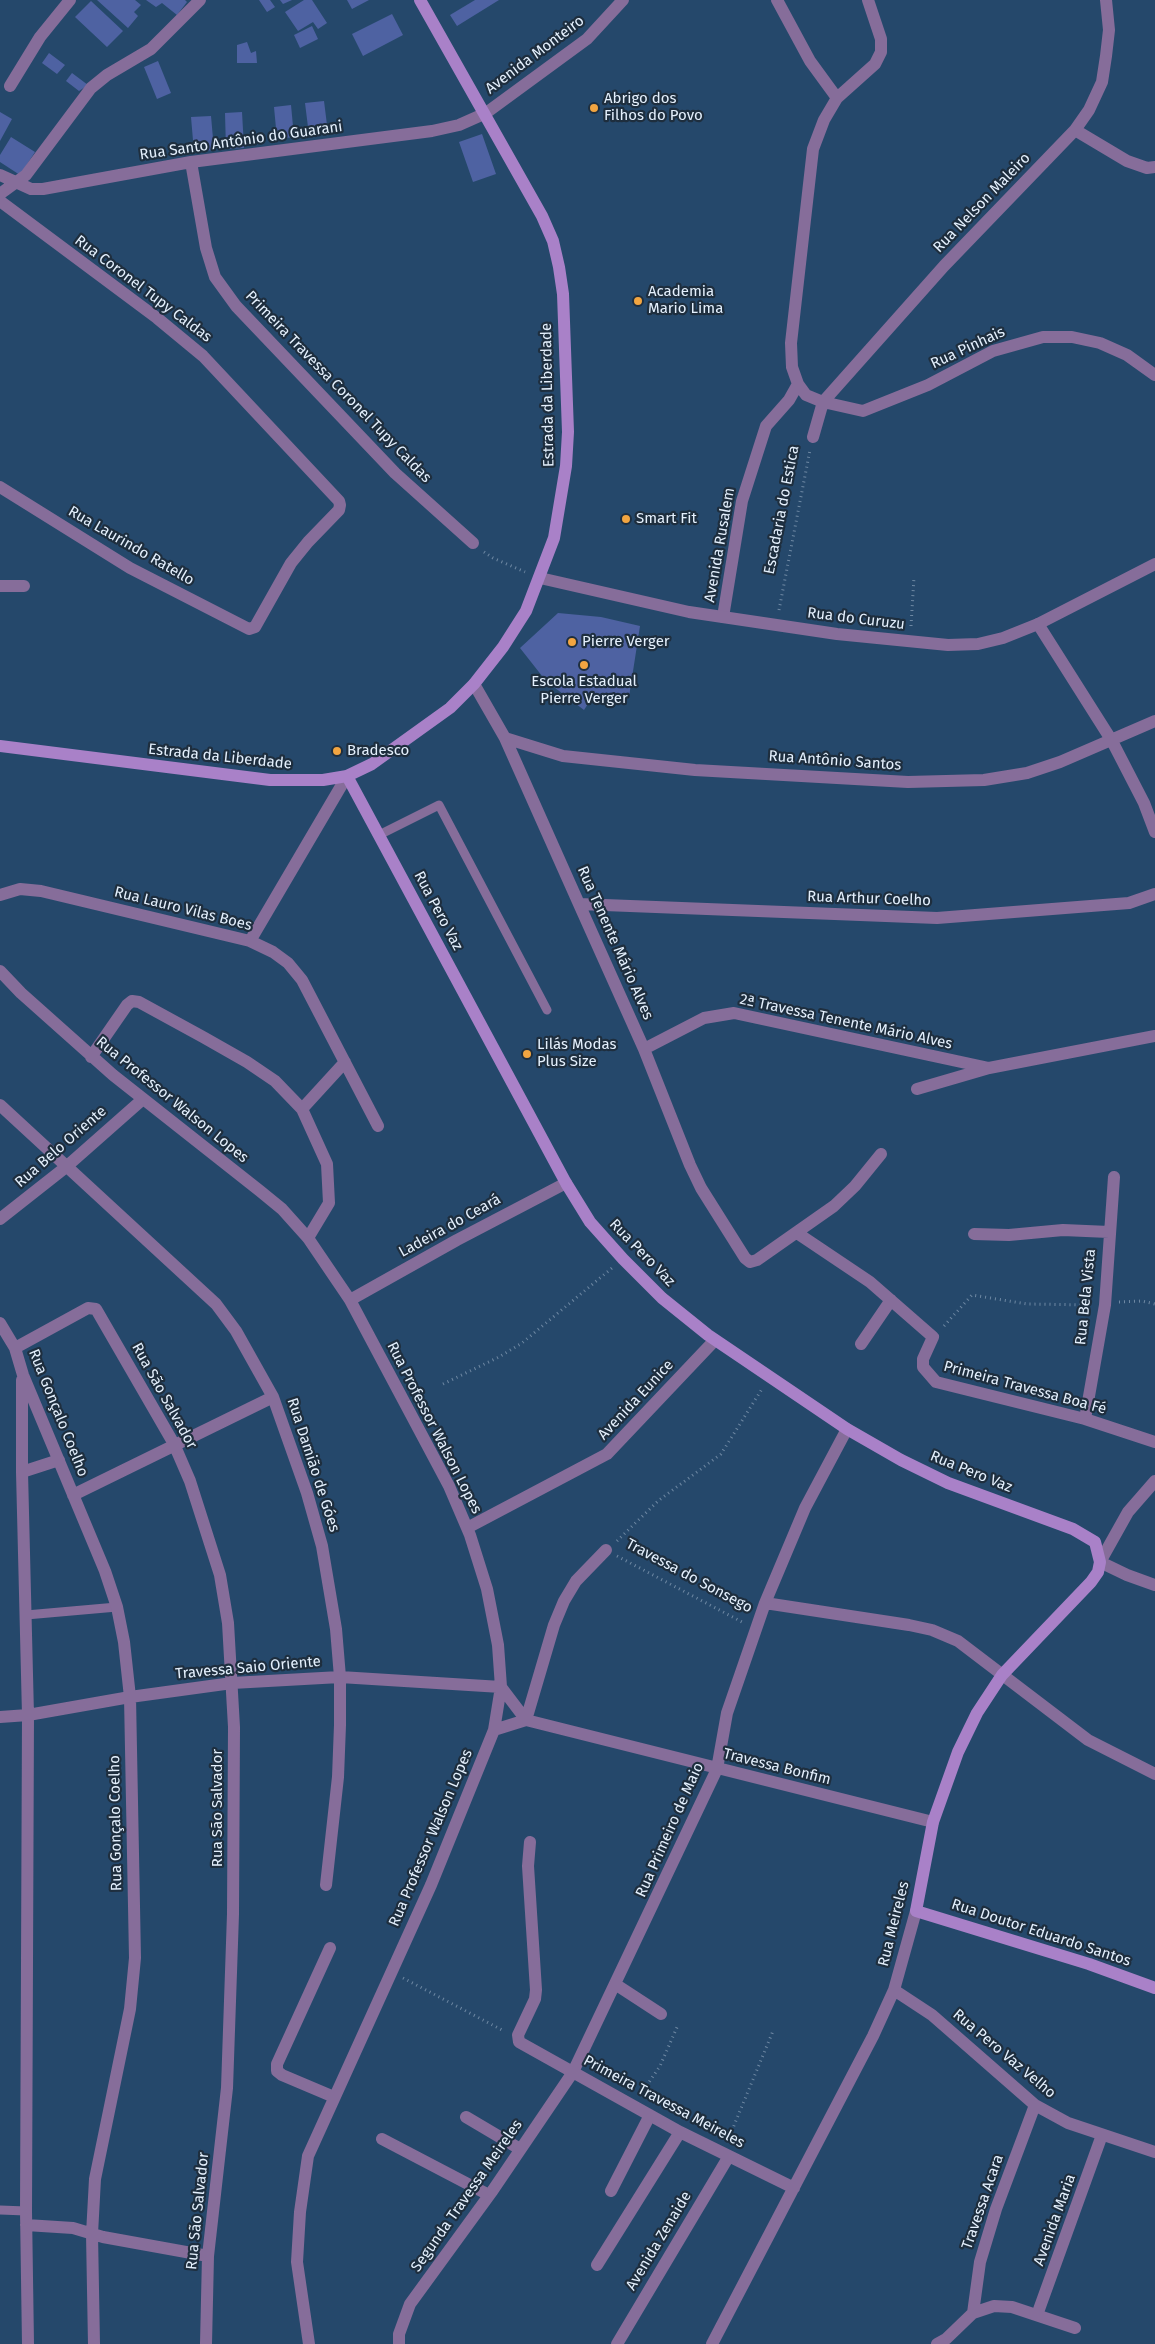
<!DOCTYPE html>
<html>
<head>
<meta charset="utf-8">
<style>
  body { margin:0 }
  canvas { display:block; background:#25486b }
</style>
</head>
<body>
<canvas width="1155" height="2344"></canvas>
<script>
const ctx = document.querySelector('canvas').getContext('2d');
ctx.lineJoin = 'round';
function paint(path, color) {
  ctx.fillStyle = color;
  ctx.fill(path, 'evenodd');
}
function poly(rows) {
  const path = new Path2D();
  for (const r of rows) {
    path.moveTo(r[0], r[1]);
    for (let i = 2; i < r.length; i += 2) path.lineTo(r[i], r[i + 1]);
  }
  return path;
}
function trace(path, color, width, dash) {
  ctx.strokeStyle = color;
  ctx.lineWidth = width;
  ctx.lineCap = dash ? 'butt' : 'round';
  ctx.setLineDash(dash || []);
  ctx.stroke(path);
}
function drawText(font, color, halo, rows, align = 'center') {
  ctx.font = font + ' "Fira Sans",sans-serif';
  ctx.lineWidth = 4.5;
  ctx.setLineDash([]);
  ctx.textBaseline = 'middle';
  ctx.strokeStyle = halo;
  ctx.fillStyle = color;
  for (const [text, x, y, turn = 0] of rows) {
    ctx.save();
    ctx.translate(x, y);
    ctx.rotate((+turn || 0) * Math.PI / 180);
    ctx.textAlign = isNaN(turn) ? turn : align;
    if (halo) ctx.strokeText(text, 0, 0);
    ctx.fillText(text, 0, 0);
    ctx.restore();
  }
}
paint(poly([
  [97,0,135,0,141,5,134,12,138,16,128,28],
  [146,0,185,0,187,2,177,15,162,3,156,7],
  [259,0,270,0,275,7,267,12],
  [280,0,292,0,283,4],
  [304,0,312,0,327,23,318,29,313,22,298,31,285,12],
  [347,0,369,0,352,9],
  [475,0,499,0,457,26,450,15],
  [91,1,123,31,107,47,75,17],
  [392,14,403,35,363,56,352,34],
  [312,26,318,39,300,48,294,35],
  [247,42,251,53,256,51,257,63,237,63,237,45],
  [49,53,65,65,57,74,42,63],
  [158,61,171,93,157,99,144,67],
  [72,73,88,85,79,91,66,81],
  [324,101,328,133,309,135,305,103],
  [291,105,294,137,277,139,274,107],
  [0,112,12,119,0,141],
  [242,112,244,148,226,149,225,113],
  [211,116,214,150,194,152,191,117],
  [482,134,496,174,473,182,459,142],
  [11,137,35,152,20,175,0,162,0,155],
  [558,613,601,617,640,626,629,697,593,696,584,710,546,681,520,648]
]), '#4e62a2');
trace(poly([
  [484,552,493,558,525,572],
  [779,610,810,450],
  [911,626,914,577],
  [1119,1302,1142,1301,1155,1304],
  [944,1326,972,1295,1027,1304,1090,1305],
  [443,1384,499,1357,522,1343,612,1268],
  [617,1541,658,1501,721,1454,762,1389],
  [617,1556,742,1622],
  [403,1978,504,2031],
  [641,2094,660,2066,678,2025],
  [728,2140,773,2031]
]), '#6e88a3', 3, [1, 4]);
trace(poly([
  [379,835,439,805,547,1010],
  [26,1615,117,1607],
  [0,2210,26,2211]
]), '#866d9a', 9);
trace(poly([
  [777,0,810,61,837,98],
  [868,0,881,39,881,52,875,64,837,98,824,120,813,149,791,343,792,367,798,384,806,395,823,402,863,411,928,385,993,351,1043,337,1072,337,1100,343,1127,355,1155,375],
  [10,86,40,37,70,0],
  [1075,130,1127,161,1147,168,1155,167],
  [191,162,206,248,215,277,236,306,395,473,473,543],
  [0,175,31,189,43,189,191,162,432,131,459,125,486,113],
  [0,194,26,175,91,88,107,75,151,49,200,0],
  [0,201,157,318,203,356,339,501,340,505,339,510,308,542,291,563,255,627,249,629,130,568,0,487],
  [813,437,823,402,944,266,1075,130,1089,110,1102,82,1106,56,1109,30,1106,0],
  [0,586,24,586],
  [723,617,742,501,766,426,789,400,798,384],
  [1038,624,1112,741,1144,803,1155,832],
  [474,684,505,738,579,904,644,1049,690,1165,701,1188,745,1258,750,1262,757,1260,834,1206,855,1186,881,1154],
  [505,738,563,756,695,770,908,782,984,780,1027,773,1060,762,1155,721],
  [0,895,20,889,41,891,250,941,273,952,288,963,302,980,378,1126],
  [579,904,937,918,1129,903,1155,894],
  [250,941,347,776],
  [0,971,21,993,113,1075,260,1191,282,1209,308,1238,350,1300,449,1486,470,1535,487,1589,498,1645,501,1687,494,1730,431,1885,308,2156,300,2212,297,2262,309,2344],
  [644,1049,704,1018,734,1013,989,1068],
  [91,1057,127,1005,132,1001,139,1002,203,1037,247,1062,275,1081,302,1109,327,1164,329,1203,308,1238],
  [917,1089,989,1068,1155,1036],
  [0,1105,216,1304,236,1331,273,1397,307,1493,322,1546,336,1629,340,1677,340,1725,338,1777,326,1885],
  [302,1109,345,1062],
  [0,1219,66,1167,143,1099],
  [797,1233,870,1282,933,1337,923,1359,923,1367,936,1382,1085,1419,1155,1442],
  [974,1234,1009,1235,1063,1230,1109,1232],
  [350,1300,457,1240,566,1183],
  [0,1323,15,1348,23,1375,105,1571,117,1607,124,1642,130,1697,135,1958,130,2009,95,2179,92,2234,94,2344],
  [861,1344,891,1300],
  [15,1348,88,1308,96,1309,174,1444,190,1481,220,1575,228,1623,234,1727,233,1914,227,2088,208,2256,206,2344],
  [22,1380,22,1472,28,1715,26,2211,28,2344],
  [1085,1419,1105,1305,1114,1177],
  [22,1472,59,1460],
  [1155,1481,1128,1512,1100,1562,1127,1575,1155,1585],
  [73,1495,273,1397],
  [467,1528,607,1454,715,1340],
  [765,1603,909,1625,932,1630,958,1641,1088,1740,1155,1774],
  [0,1717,28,1715,130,1697,232,1683,340,1677,501,1687,526,1720],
  [526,1720,554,1625,564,1601,576,1581,606,1550],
  [494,1730,526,1720,933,1822],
  [530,1842,528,1866,536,1990,535,1999,518,2035,519,2042,680,2132,794,2188],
  [330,1948,277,2064,277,2071,282,2075,334,2097],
  [615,1984,661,2014],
  [894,1990,932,2015,1035,2105,1068,2123,1155,2152],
  [466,2117,520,2149],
  [382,2139,489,2195],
  [611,2191,650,2115],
  [26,2225,73,2228,103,2237,208,2256],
  [597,2265,680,2132],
  [973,2313,980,2262,996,2209,1035,2105],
  [1037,2315,1102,2135],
  [399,2344,399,2334,410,2304,493,2190,573,2072,717,1769,727,1713,765,1603,805,1508,847,1429],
  [617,2344,729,2156],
  [712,2344,873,2036,894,1990,916,1911],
  [937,2344,946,2339,973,2313,994,2306,1012,2307,1075,2328]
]), '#866d9a', 12);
trace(poly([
  [486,113,587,39,623,0],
  [540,578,689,612,837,634,948,645,978,644,1003,638,1038,624,1155,564]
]), '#866d9a', 12);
trace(poly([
  [0,746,270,780,323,780,347,776,372,764,450,708,474,684,503,647,526,611,554,538,566,466,568,432,563,294,559,267,553,241,542,216,420,0],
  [347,776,566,1183,590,1222,623,1259,662,1298,708,1335,847,1429,901,1460,948,1483,1073,1529,1095,1542,1100,1562,1098,1572,1091,1582,1002,1675,977,1713,958,1752,933,1822,916,1911,1089,1964,1155,1988]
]), '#a981c8', 12);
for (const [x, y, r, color] of [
  [594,108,5,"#f2a541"],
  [638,301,5,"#f2a541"],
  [626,519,5,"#f2a541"],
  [572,642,5,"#f2a541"],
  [584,665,5,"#f2a541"],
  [337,751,5,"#f2a541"],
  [527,1054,5,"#f2a541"]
]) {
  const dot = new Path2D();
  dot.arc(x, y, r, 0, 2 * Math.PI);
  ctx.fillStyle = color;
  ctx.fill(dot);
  trace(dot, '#1e2e3e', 2);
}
drawText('15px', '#e4f0fd', '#1e2e3e', [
  ["Avenida Monteiro",535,55,-37],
  ["Rua Santo Antônio do Guarani",241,141,-8],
  ["Rua Nelson Maleiro",982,203,-46],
  ["Rua Coronel Tupy Caldas",143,289,37],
  ["Rua Pinhais",968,348,-25],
  ["Primeira Travessa Coronel Tupy Caldas",338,387,46],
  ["Estrada da Liberdade",548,395,-91],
  ["Escadaria do Estica",782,510,-79],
  ["Avenida Rusalem",720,545,-80],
  ["Rua Laurindo Ratello",131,546,30],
  ["Rua do Curuzu",856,619,7],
  ["Estrada da Liberdade",220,757,6],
  ["Rua Antônio Santos",835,761,4],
  ["Rua Arthur Coelho",869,899,2],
  ["Rua Lauro Vilas Boes",183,909,14],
  ["Rua Pero Vaz",438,911,62],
  ["Rua Tenente Mário Alves",615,943,66],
  ["2ª Travessa Tenente Mário Alves",846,1022,12],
  ["Rua Professor Walson Lopes",172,1100,39],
  ["Rua Belo Oriente",61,1147,-41],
  ["Ladeira do Ceará",450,1226,-29],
  ["Rua Pero Vaz",642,1253,46],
  ["Rua Bela Vista",1086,1297,-84],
  ["Primeira Travessa Boa Fé",1025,1388,15],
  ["Rua São Salvador",164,1396,61],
  ["Avenida Eunice",636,1400,-47],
  ["Rua Gonçalo Coelho",58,1413,68],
  ["Rua Professor Walson Lopes",434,1428,63],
  ["Rua Damião de Góes",313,1465,72],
  ["Rua Pero Vaz",971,1472,22],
  ["Travessa do Sonsego",689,1576,28],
  ["Travessa Saio Oriente",248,1668,-5],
  ["Travessa Bonfim",777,1767,14],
  ["Rua São Salvador",218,1808,-90],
  ["Rua Gonçalo Coelho",116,1823,-91],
  ["Rua Primeiro de Maio",670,1830,-66],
  ["Rua Professor Walson Lopes",431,1838,-67],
  ["Rua Meireles",894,1924,-76],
  ["Rua Doutor Eduardo Santos",1041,1933,18],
  ["Rua Pero Vaz Velho",1004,2054,40],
  ["Primeira Travessa Meireles",664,2102,28],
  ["Segunda Travessa Meireles",467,2196,-55],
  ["Travessa Acara",983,2202,-71],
  ["Rua São Salvador",198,2211,-84],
  ["Avenida Maria",1055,2220,-70],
  ["Avenida Zenaide",659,2241,-59]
]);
drawText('15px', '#e4f0fd', '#1e2e3e', [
  ["Abrigo dos",604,99],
  ["Filhos do Povo",604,116],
  ["Academia",648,292],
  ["Mario Lima",648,309],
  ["Smart Fit",636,519],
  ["Pierre Verger",582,642],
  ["Escola Estadual",584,682,"center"],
  ["Pierre Verger",584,699,"center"],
  ["Bradesco",347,751],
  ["Lilás Modas",537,1045],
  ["Plus Size",537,1062]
], 'left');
</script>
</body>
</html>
